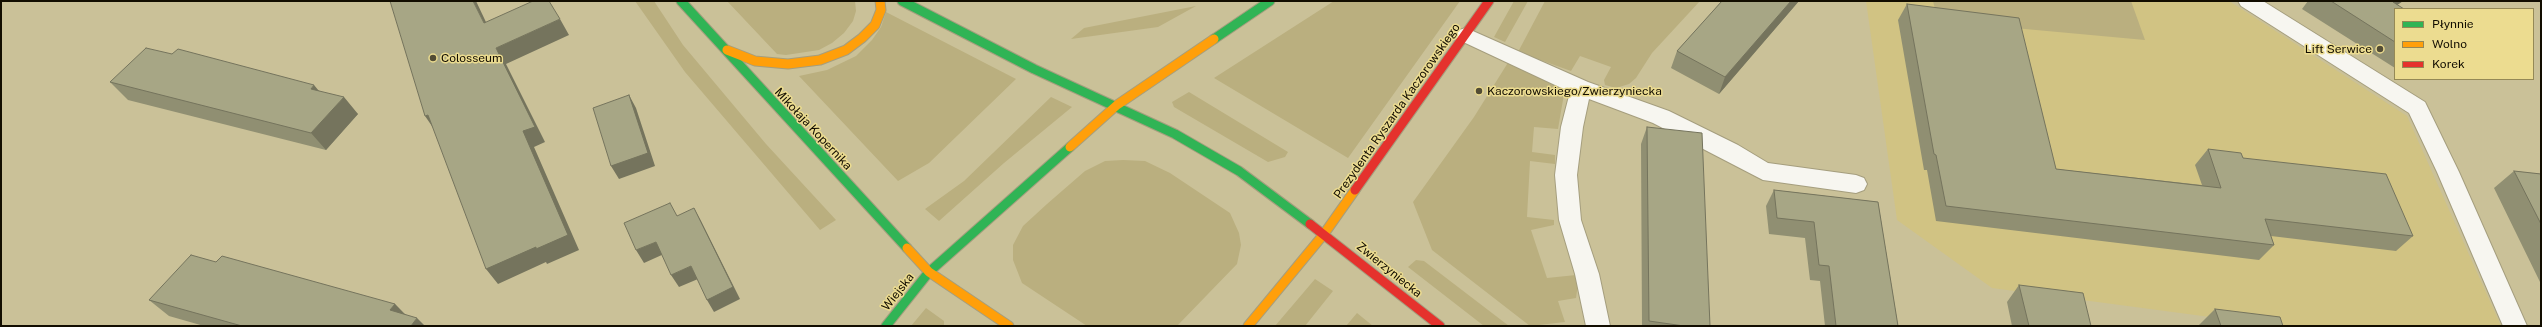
<!DOCTYPE html>
<html>
<head>
<meta charset="utf-8">
<style>
  body { margin:0 }
  #map { position:relative; width:2542px; height:327px; overflow:hidden; background:#cac198; font-family:"Public Sans",sans-serif }
  canvas { display:block }
  .frame { position:absolute; inset:0; border:2px solid #120d00; pointer-events:none }
  .legend { position:absolute; left:2394px; top:8px; width:140px; height:72px; box-sizing:border-box; background:#ecdc90; border:1px solid #958956; margin:0; padding:5px 7px; list-style:none; font-size:12px; color:#120d00 }
  .legend li { display:flex; align-items:center; gap:8px; height:20px }
  .legend b { width:20px; border:1px solid #958956 }
</style>
</head>
<body>
<div id="map">
<canvas width="2542" height="327"></canvas>
<div class="frame"></div>
<ul class="legend">
<li><b style="height:5px;background:#30b455"></b>Płynnie</li>
<li><b style="height:5px;background:#ff9f0a"></b>Wolno</li>
<li><b style="height:5px;background:#e5322d"></b>Korek</li>
</ul>
</div>
<script>
const ctx = document.querySelector('canvas').getContext('2d');
ctx.lineJoin = 'round';
function paint(path, color) {
  ctx.fillStyle = color;
  ctx.fill(path, 'evenodd');
}
function poly(rows) {
  const path = new Path2D();
  for (const r of rows) {
    path.moveTo(r[0], r[1]);
    for (let i = 2; i < r.length; i += 2) path.lineTo(r[i], r[i + 1]);
  }
  return path;
}
function trace(path, color, width, dash) {
  ctx.strokeStyle = color;
  ctx.lineWidth = width;
  ctx.lineCap = dash ? 'butt' : 'round';
  ctx.setLineDash(dash || []);
  ctx.stroke(path);
}
function drawText(font, color, halo, rows, align = 'center') {
  ctx.font = font + ' "Public Sans",sans-serif';
  ctx.lineWidth = 3;
  ctx.setLineDash([]);
  ctx.textBaseline = 'middle';
  ctx.strokeStyle = halo;
  ctx.fillStyle = color;
  for (const [text, x, y, turn = 0] of rows) {
    ctx.save();
    ctx.translate(x, y);
    ctx.rotate((+turn || 0) * Math.PI / 180);
    ctx.textAlign = isNaN(turn) ? turn : align;
    if (halo) ctx.strokeText(text, 0, 0);
    ctx.fillText(text, 0, 0);
    ctx.restore();
  }
}
paint(poly([
  [1866,1,2229,1,2407,116,2501,326,2278,326,1992,288,1897,220]
]), '#d1c383');
paint(poly([
  [635,1,654,1,683,45,766,144,836,220,820,230,685,72],
  [727,1,855,1,856,11,853,21,844,33,832,43,819,50,786,55,777,54],
  [1334,1,1460,1,1348,158,1214,78],
  [1514,1,1528,1,1505,42,1494,37],
  [1545,1,1700,1,1652,53,1636,78,1629,84,1616,88,1605,85,1604,80,1611,67,1580,56,1571,71,1518,52],
  [1933,1,2131,1,2145,40,1938,21],
  [1196,6,1158,27,1071,39,1084,28],
  [886,12,1016,79,929,163,898,181,799,76,827,70,856,56,872,40,881,27],
  [1509,61,1560,86,1564,94,1558,129,1534,127,1532,152,1555,155,1555,164,1530,161,1527,217,1554,220,1554,225,1531,230,1547,278,1576,275,1579,277,1576,298,1558,301,1565,322,1530,326,1432,250,1413,202,1474,117],
  [1189,92,1288,152,1285,157,1268,162,1174,107,1172,102],
  [1051,97,1072,107,1004,163,939,221,925,209,964,181],
  [1123,160,1145,161,1170,173,1230,213,1239,233,1241,245,1237,264,1177,326,1087,326,1022,283,1013,260,1013,245,1023,226,1047,204,1085,171,1105,161],
  [1416,260,1424,261,1509,326,1484,326,1408,267],
  [1315,279,1333,291,1305,326,1275,326],
  [926,308,944,321,944,326,911,326],
  [1357,313,1373,326,1346,326]
]), '#baaf7f');
const street = poly([
  [2238,1,2263,1,2425,102,2459,172,2527,326,2503,326,2437,172,2409,113,2241,6,2238,1],
  [1466,28,1588,82,1669,111,1738,145,1768,163,1856,175,1864,178,1867,184,1864,190,1856,193,1763,180,1653,123,1589,99,1583,127,1577,175,1581,220,1599,274,1610,326,1586,326,1575,274,1559,220,1555,175,1561,127,1570,92,1459,40,1456,35,1459,30,1466,28]
]);
const fast = poly([
  [681,1,907,248],
  [902,1,1034,69,1175,134,1239,171,1310,224],
  [1214,39,1270,1],
  [886,326,929,272,1070,147]
]);
const slow = poly([
  [727,50,755,61,788,64,820,60,846,50,862,38,875,25,881,10,880,1],
  [1070,147,1117,105,1214,39],
  [907,248,929,272,1009,326],
  [1248,326,1324,234,1355,190]
]);
const jam = poly([
  [1355,190,1489,1],
  [1310,224,1440,326]
]);
trace(street, '#a59e7e', 2);
trace(fast, '#a59e7e', 11);
trace(slow, '#a59e7e', 11);
trace(jam, '#a59e7e', 11);
paint(street, '#f7f6f0');
trace(fast, '#30b455', 9);
trace(slow, '#ff9f0a', 9);
trace(jam, '#e5322d', 9);
paint(poly([
  [1722,1,1799,1,1719,94,1671,68,1677,51],
  [2308,1,2403,1,2397,5,2395,9,2395,68,2302,9],
  [1907,4,2056,169,2202,185,2195,165,2208,149,2243,158,2413,236,2396,251,2271,236,2274,245,2259,260,1936,221,1927,170,1924,170,1898,20],
  [110,82,318,90,358,114,326,150,128,100],
  [1647,127,1710,326,1642,326,1641,144],
  [2514,171,2541,174,2541,284,2494,188],
  [1774,190,1878,202,1898,326,1825,326,1820,281,1810,280,1805,238,1769,234,1766,206],
  [216,262,395,304,405,314,425,326,204,326,169,316,149,300],
  [2019,285,2091,326,2012,326,2007,302],
  [2215,309,2283,326,2199,326,2199,325]
]), '#908f72');
paint(poly([
  [473,1,476,1,494,39,484,23],
  [1791,1,1799,1,1719,94,1725,77],
  [2395,1,2403,1,2377,19,2393,2],
  [560,19,569,35,506,64,545,142,534,147,579,250,547,264,546,262,498,284,486,269,523,131,496,48],
  [314,85,329,103,311,89],
  [629,95,636,108,655,166,619,179,611,166],
  [344,97,358,114,326,150,311,133],
  [428,115,436,132,425,116],
  [694,208,701,221,740,299,714,312,707,300],
  [656,242,664,254,644,263,636,250],
  [691,266,698,279,679,287,671,275],
  [395,304,410,320,390,310],
  [417,318,425,326,411,326]
]), '#75745d');
const building = poly([
  [390,1,473,1,484,23,533,1,549,1,560,19,496,48,535,127,523,131,568,235,536,249,536,247,486,269,428,115,425,116,390,1],
  [1722,1,1791,1,1725,77,1677,51,1722,1],
  [2331,1,2395,1,2393,2,2404,9,2395,9,2395,42,2331,1],
  [1907,4,2019,18,2056,169,2221,188,2208,149,2241,153,2243,158,2386,174,2413,236,2265,219,2274,245,1946,206,1936,155,1934,154,1907,4],
  [146,48,172,54,178,49,314,85,311,89,344,97,311,133,110,82,146,48],
  [629,95,648,153,611,166,593,108,629,95],
  [1647,127,1702,133,1710,326,1684,326,1649,321,1647,127],
  [2514,171,2541,174,2541,224,2514,171],
  [1774,190,1878,202,1898,326,1836,326,1829,266,1819,265,1814,222,1777,218,1774,190],
  [670,203,677,216,694,208,733,287,707,300,691,266,671,275,656,242,636,250,624,223,670,203],
  [191,255,216,262,222,256,395,304,390,310,417,318,411,326,242,326,149,300,191,255],
  [2019,285,2083,293,2091,326,2029,326,2019,285],
  [2215,309,2280,317,2283,326,2221,326,2215,309]
]);
paint(building, '#a7a685');
trace(building, '#75745d', 1);
for (const [x, y, r, color] of [
  [2380,49,4,"#524c35"],
  [433,58,4,"#524c35"],
  [1479,91,4,"#524c35"]
]) {
  const dot = new Path2D();
  dot.arc(x, y, r, 0, 2 * Math.PI);
  ctx.fillStyle = color;
  ctx.fill(dot);
  trace(dot, '#ecdc90', 1.5);
}
drawText('12px', '#120d00', '#ecdc90', [
  ["Lift Serwice",2372,49,"right"],
  ["Colosseum",441,58],
  ["Kaczorowskiego/Zwierzyniecka",1487,91]
], 'left');
drawText('12px', '#120d00', '#ecdc90', [
  ["Prezydenta Ryszarda Kaczorowskiego",1397,111,-55],
  ["Mikołaja Kopernika",813,129,47],
  ["Zwierzyniecka",1389,270,39],
  ["Wiejska",898,292,-52]
]);
</script>
</body>
</html>
